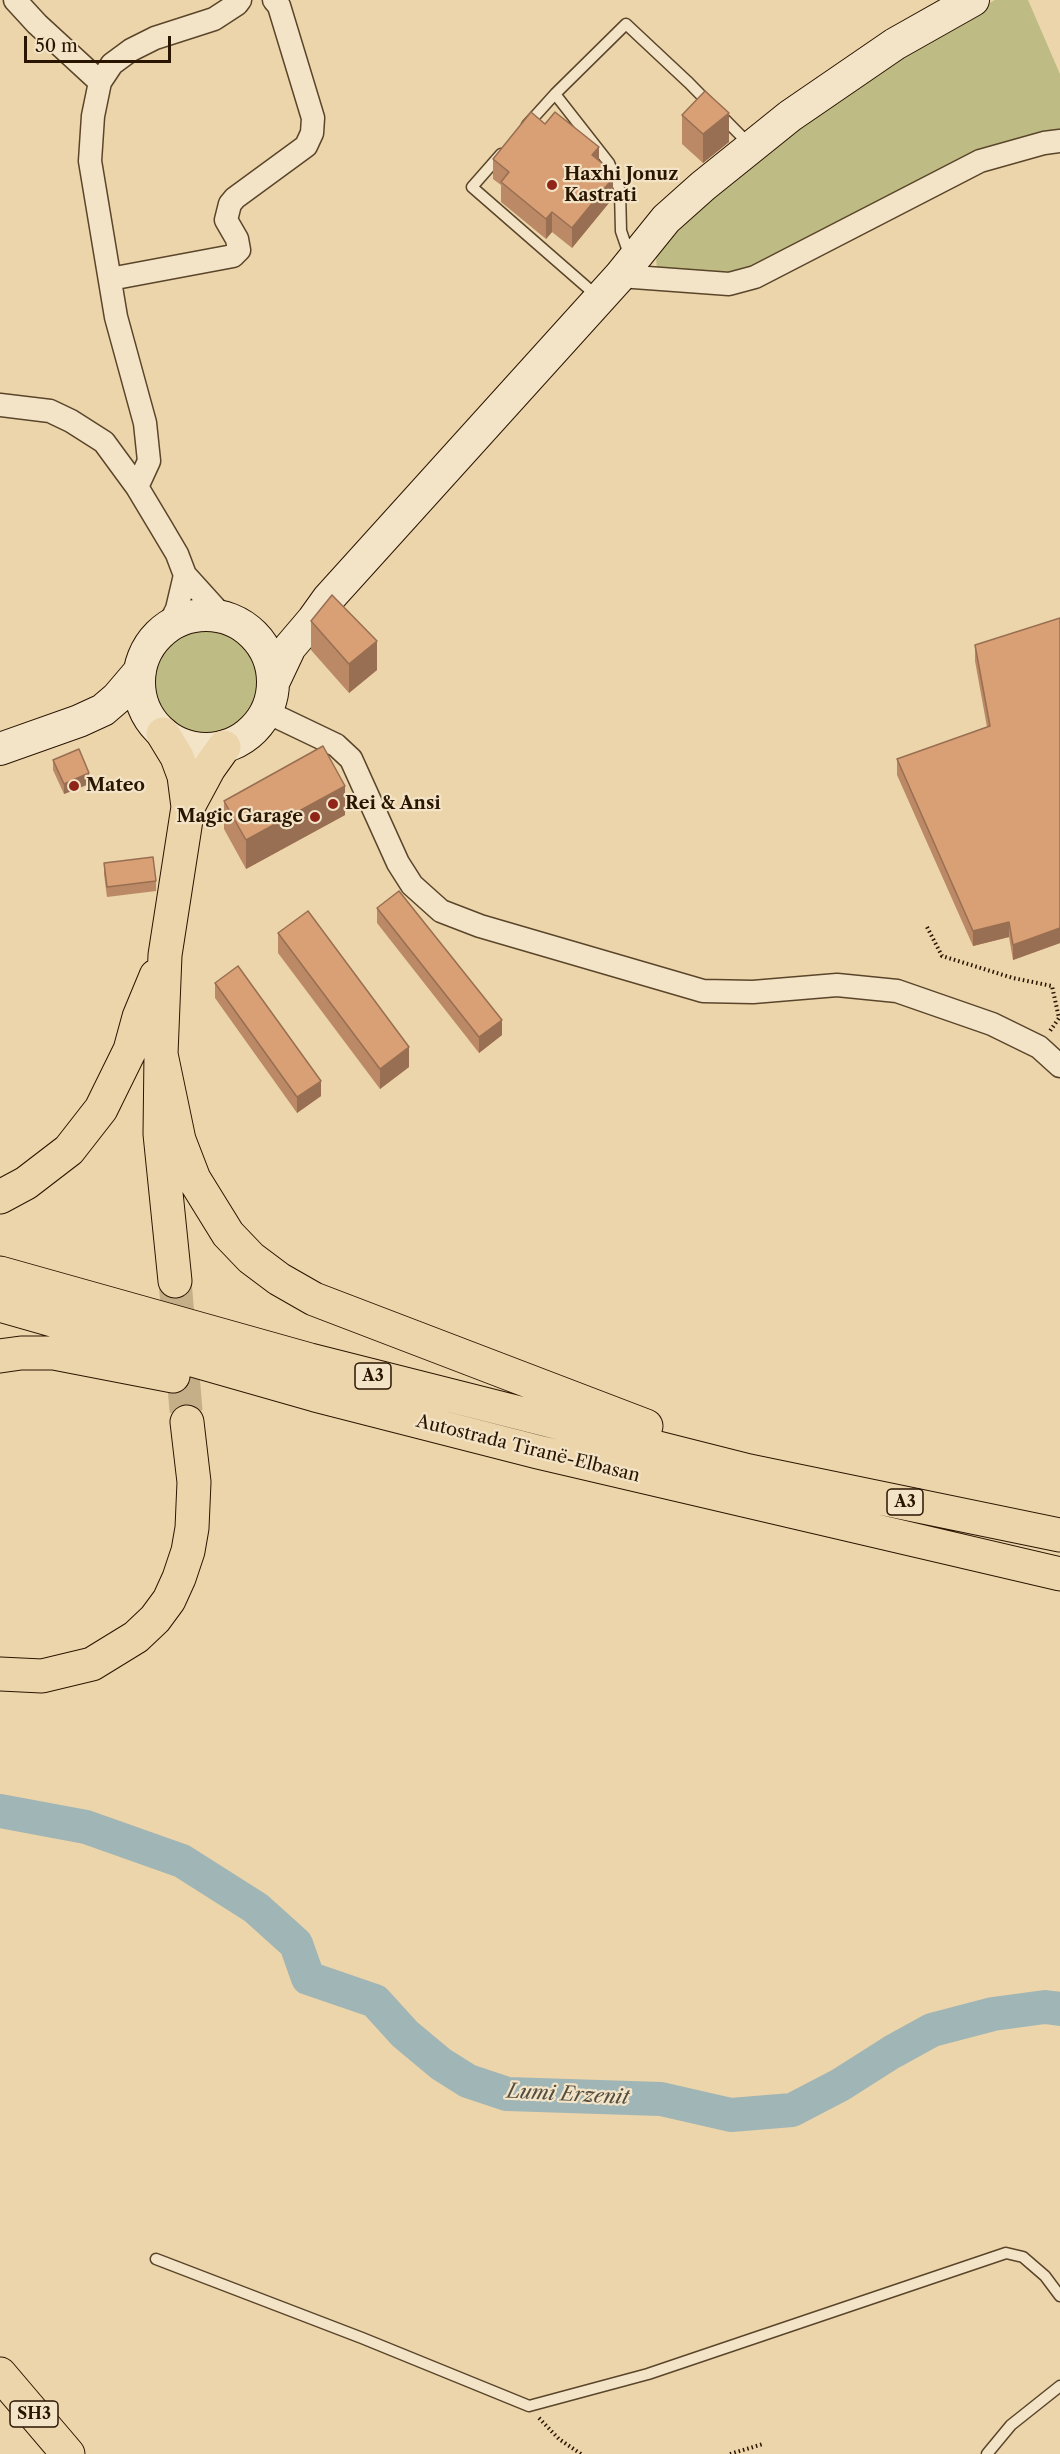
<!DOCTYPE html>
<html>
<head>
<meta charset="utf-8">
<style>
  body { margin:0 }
  #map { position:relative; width:1060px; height:2454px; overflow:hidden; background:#ecd5aa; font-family:"Libre Caslon Text",serif }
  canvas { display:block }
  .scale { position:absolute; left:24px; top:36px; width:147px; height:27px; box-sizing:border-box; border:3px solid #2a1500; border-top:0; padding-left:8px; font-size:18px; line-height:21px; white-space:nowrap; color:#2a1500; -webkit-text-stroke:4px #f3e4c8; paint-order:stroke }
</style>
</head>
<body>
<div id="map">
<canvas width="1060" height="2454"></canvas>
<div class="scale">50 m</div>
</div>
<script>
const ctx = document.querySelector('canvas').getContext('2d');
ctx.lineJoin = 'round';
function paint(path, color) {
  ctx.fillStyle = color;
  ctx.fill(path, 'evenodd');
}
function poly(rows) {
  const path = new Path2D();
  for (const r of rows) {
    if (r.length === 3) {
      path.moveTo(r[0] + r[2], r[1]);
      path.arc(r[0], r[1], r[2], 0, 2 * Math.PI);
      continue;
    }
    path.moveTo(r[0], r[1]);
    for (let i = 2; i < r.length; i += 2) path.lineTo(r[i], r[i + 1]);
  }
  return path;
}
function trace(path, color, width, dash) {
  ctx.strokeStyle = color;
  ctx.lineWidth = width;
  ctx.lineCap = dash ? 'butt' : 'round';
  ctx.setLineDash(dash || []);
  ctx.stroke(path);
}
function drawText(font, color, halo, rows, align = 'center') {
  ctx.font = font + ' "Libre Caslon Text",serif';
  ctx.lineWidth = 4.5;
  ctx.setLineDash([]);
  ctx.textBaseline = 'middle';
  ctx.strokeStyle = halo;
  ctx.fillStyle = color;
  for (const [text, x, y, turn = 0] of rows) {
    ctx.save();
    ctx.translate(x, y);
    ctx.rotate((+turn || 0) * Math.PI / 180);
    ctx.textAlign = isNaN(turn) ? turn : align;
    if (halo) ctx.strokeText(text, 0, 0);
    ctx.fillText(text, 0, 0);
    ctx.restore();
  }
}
paint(poly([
  [995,0,1028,0,1060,74,1060,135,758,265,730,275,657,269,656,257,680,224,768,150,921,40],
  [206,683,55]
]), '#bebc84');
trace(poly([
  [0,1811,86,1827,182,1861,256,1908,296,1944,308,1978,375,2001,405,2034,441,2064,468,2081,507,2094,661,2099,731,2115,792,2110,840,2085,892,2052,932,2030,993,2014,1045,2007,1060,2009]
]), '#a0b5b6', 34);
trace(poly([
  [175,1281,187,1422]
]), '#c5af88', 33, [33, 16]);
const lane = poly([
  [555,94,609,163,620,191,621,231,630,257],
  [527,125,555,94,626,24,689,83,750,145],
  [501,154,472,187,597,296],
  [156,2259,362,2338,529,2406,648,2374,1006,2253,1023,2257,1045,2276,1060,2296],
  [987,2454,1011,2425,1060,2386]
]);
const street = poly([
  [15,0,37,24,100,82],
  [620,276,729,284,755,277,980,161,1044,143,1060,141],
  [110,279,233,256,239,250,237,239,226,220,230,204,235,198,306,146,312,133,313,118,279,6,274,0],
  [0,405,50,411,71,421,104,442,137,487,161,527,177,554,185,575,223,617],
  [137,487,149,461,145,423,116,317,90,161,93,116,100,82,112,64,131,50,155,38,214,19,237,4,240,0],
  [168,627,177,609,185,575],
  [267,712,336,745,351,759,398,863,412,885,441,911,480,926,703,991,753,992,837,985,897,991,992,1024,1039,1047,1060,1066]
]);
const secondary = poly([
  [206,682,67],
  [273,683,290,647,313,620,328,599,620,276,666,219,703,186,790,116,895,44,973,0],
  [0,749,79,721,103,710,117,698,140,671]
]);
const primary = poly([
  [0,2374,68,2454]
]);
const highway = poly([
  [163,734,177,757,184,776,188,807,165,955,161,1054,160,1134,175,1281],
  [188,807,209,768,224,747],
  [161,1054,179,1140,194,1179,228,1234,251,1258,279,1279,314,1299,646,1426],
  [0,1197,26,1183,69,1150,101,1109,130,1050,139,1017,156,976],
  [0,1273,310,1360,749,1471,1060,1535],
  [0,1305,315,1395,538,1452,1060,1574],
  [0,1356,21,1353,54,1353,173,1376],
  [0,1674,42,1676,92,1664,136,1637,155,1619,169,1600,179,1578,188,1551,192,1528,194,1482,187,1422]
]);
trace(lane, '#5a452a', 13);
trace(street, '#5a452a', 25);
trace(secondary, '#2a1500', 34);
trace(primary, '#2a1500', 35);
trace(highway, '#2a1500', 35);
trace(poly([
  [927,927,942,956,1013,978,1052,986,1059,1018,1050,1031],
  [539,2418,559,2439,581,2454],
  [730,2454,763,2444]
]), '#2a1500', 4, [1.5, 3]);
trace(lane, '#f3e4c8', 10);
trace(street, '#f3e4c8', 22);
trace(secondary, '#f3e4c8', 32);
trace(primary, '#ecd5aa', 33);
trace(highway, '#ecd5aa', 33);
paint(poly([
  [682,115,729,142,703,163,682,144],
  [545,124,599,161,613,198,572,248,552,232,546,239,501,202,501,185,493,179,493,159],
  [1060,618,1060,943,1013,960,1009,937,973,946,897,775,897,759,987,727,975,661,975,645],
  [311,621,377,670,349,693,311,650],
  [53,760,89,784,64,794,53,770],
  [224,801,345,815,246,869,224,829],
  [104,863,156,881,156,891,107,897,104,874],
  [377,908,502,1035,479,1053,377,923],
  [278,933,409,1067,380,1089,278,953],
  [215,983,321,1096,297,1113,215,998]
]), '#bb8965');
paint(poly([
  [729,113,729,142,703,163,703,134],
  [599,147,599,167,592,155],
  [613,178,613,198,572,248,572,228],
  [552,212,552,232,546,239,546,219],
  [377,641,377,670,349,693,349,664],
  [89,773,89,784,64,794,64,784],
  [345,786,345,815,246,869,246,840],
  [1009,922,1009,937,973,946,973,931],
  [1060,928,1060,943,1013,960,1013,945],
  [502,1020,502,1035,479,1053,479,1037],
  [409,1047,409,1067,380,1089,380,1069],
  [321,1081,321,1096,297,1113,297,1097]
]), '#986f52');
const building = poly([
  [705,91,729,113,703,134,682,115,705,91],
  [531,112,545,124,555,112,599,147,592,155,613,172,613,178,572,228,552,212,546,219,501,182,509,172,493,159,531,112],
  [332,595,377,641,349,664,311,621,332,595],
  [1060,618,1060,928,1013,945,1009,922,973,931,897,759,990,726,975,645,1060,618],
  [323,746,345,786,246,840,224,801,323,746],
  [79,749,89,773,64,784,53,760,79,749],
  [153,857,156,881,107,887,104,863,153,857],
  [399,891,502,1020,479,1037,377,908,399,891],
  [308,911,409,1047,380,1069,278,933,308,911],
  [238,966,321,1081,297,1097,215,983,238,966]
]);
paint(building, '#d99f75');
trace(building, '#986f52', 1.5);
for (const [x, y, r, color] of [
  [552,185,6,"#8f2418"],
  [74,786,6,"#8f2418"],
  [333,804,6,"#8f2418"],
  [315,817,6,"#8f2418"]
]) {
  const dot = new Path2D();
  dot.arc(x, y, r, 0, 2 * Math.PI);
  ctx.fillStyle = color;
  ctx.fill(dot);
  trace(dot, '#f3e4c8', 2);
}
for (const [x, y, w] of [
  [373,1376,36],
  [905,1502,36],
  [34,2414,48]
]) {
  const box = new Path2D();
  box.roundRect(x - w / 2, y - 13, w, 26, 4.5);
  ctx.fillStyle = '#f3e4c8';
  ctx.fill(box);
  trace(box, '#2a1500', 1.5);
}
drawText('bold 16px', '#2a1500', null, [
  ["A3",373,1376],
  ["A3",905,1502],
  ["SH3",34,2414]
]);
drawText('bold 18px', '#2a1500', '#f3e4c8', [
  ["Haxhi Jonuz",564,175],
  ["Kastrati",564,196],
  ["Mateo",86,786],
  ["Rei & Ansi",345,804],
  ["Magic Garage",303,817,"right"]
], 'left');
drawText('18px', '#2a1500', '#f3e4c8', [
  ["Autostrada Tiranë-Elbasan",528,1449,14]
]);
drawText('italic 20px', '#534d40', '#f3e4c8', [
  ["Lumi Erzenit",568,2095,3]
]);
</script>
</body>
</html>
